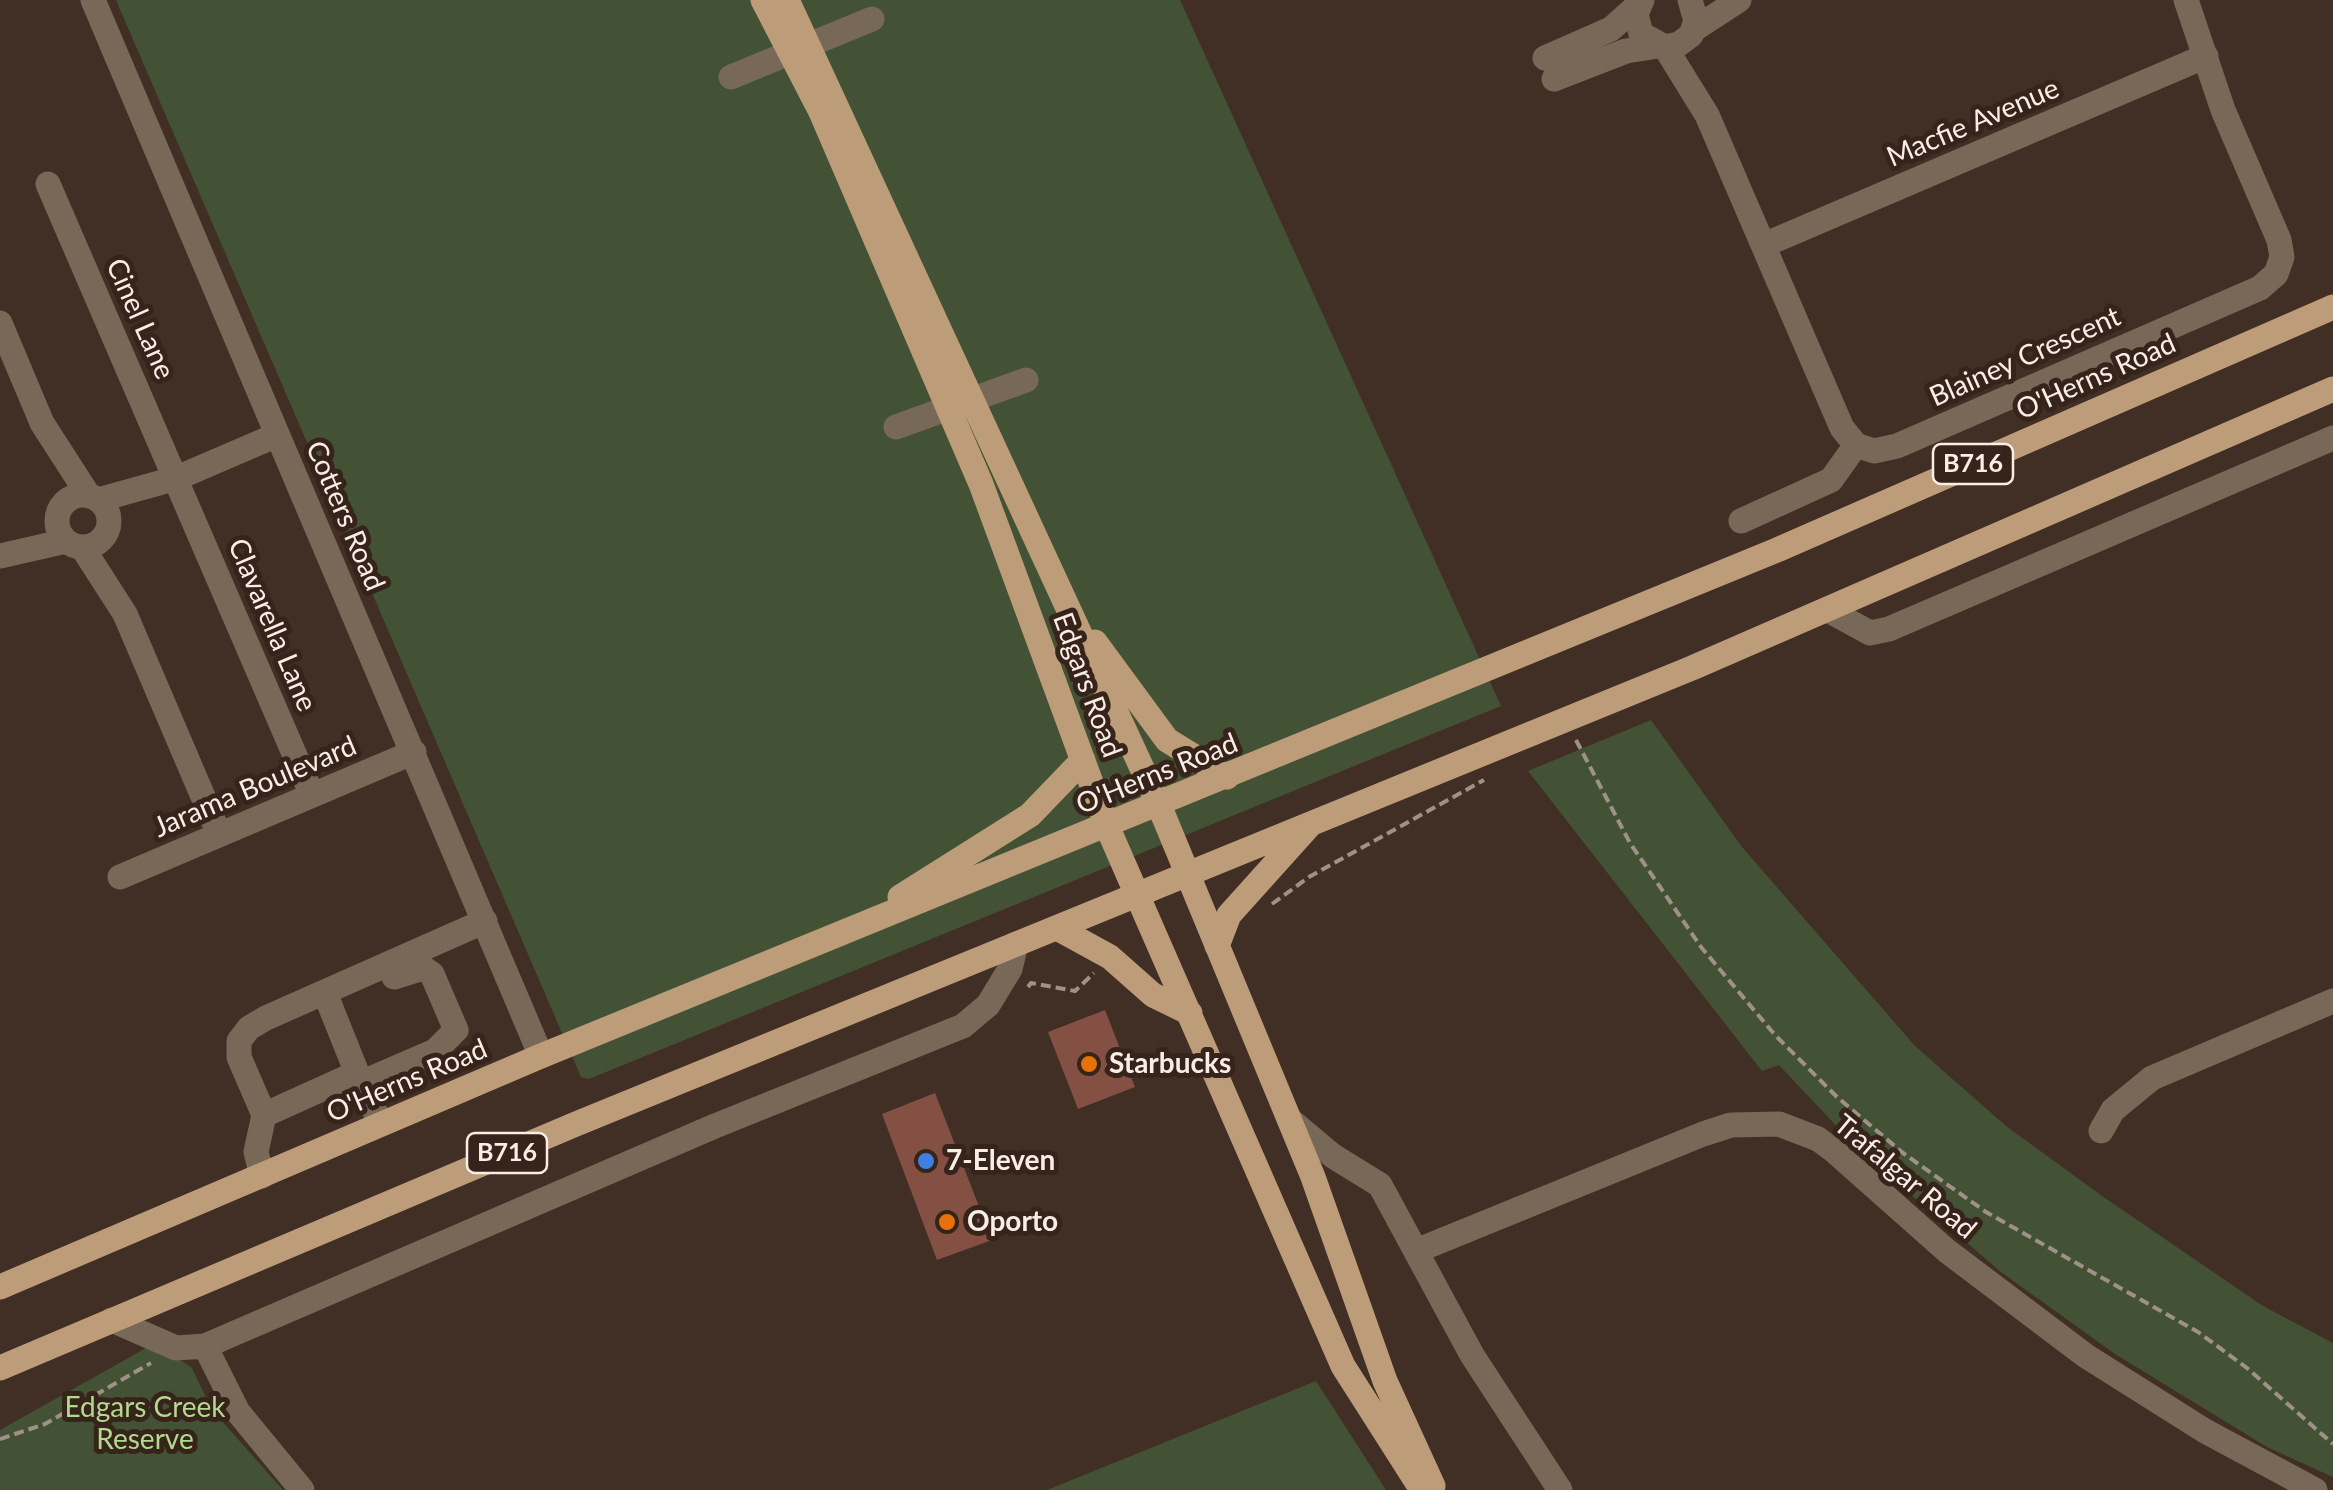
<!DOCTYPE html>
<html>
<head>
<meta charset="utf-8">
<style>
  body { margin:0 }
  canvas { display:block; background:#412e24 }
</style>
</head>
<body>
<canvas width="2333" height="1490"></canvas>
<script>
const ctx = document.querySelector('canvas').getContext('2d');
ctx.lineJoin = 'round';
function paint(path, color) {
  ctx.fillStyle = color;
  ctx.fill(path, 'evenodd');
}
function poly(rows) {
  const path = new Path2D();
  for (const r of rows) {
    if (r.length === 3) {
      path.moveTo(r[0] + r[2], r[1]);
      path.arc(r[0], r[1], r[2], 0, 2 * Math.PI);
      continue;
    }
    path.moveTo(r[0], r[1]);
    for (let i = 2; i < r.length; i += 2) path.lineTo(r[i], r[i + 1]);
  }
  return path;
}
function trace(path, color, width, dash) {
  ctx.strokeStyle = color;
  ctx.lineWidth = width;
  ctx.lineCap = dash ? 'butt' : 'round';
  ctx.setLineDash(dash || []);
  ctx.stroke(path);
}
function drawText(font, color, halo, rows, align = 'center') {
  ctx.font = font + ' Lato,sans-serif';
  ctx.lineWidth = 10;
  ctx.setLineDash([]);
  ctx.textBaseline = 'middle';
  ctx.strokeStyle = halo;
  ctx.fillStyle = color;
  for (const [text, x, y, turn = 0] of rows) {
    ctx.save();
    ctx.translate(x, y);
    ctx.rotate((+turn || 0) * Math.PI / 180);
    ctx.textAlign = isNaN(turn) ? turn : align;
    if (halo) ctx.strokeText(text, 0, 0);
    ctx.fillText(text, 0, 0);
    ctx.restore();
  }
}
paint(poly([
  [116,0,1180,0,1501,706,589,1079,581,1077],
  [1651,720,1742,847,1915,1046,2006,1126,2105,1198,2263,1306,2333,1343,2333,1477,2267,1447,2115,1354,2001,1272,1860,1151,1779,1065,1762,1071,1528,771],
  [155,1343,192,1368,212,1410,283,1490,0,1490,0,1430],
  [1316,1381,1386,1490,1047,1490]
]), '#435234');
paint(poly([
  [1105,1010,1135,1087,1078,1109,1048,1032],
  [935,1093,992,1240,937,1260,882,1114]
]), '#845044');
trace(poly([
  [1576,740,1630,843,1701,947,1775,1035,1837,1097,1903,1153,1986,1212,2198,1332,2247,1368,2333,1444],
  [1272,904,1309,877,1484,780],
  [1028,987,1031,983,1075,991,1094,973],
  [0,1439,45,1424,151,1363]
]), '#9f9088', 4, [10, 5]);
trace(poly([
  [93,0,541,1056],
  [1642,0,1636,14,1641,34,1665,47,1679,44,1691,35,1696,21,1690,0],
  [1693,30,1739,0],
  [1665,47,1707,115,1842,428,1856,445,1874,451,1897,446,2260,288,2276,274,2282,257,2279,240,2223,110,2186,0],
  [1545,58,1611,29,1639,4],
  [731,77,872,19],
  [1554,79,1626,51,1658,46],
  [48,184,312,795],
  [1764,245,2206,56],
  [0,323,42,423,89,496],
  [896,427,1026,380],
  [83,521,26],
  [98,500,177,478,277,435],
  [1741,521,1831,480,1856,445],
  [82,547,125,614,219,834],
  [0,556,66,541],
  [1828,610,1870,633,1889,629,2333,438],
  [120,877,414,752],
  [325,993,357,1073,264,1115,239,1057,239,1041,249,1028,266,1018,485,921],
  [357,1073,381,1124],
  [361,1083,435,1051,456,1030,432,974,423,968,394,977],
  [1289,1119,1333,1156,1380,1185,1472,1355,1560,1490],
  [2101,1131,2113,1110,2152,1078,2333,1001],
  [262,1176,256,1152,264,1115],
  [1416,1251,1703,1134,1731,1125,1779,1124,1818,1139,1833,1150,1947,1251,2086,1356,2205,1431,2315,1490],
  [112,1320,176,1348,205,1346,238,1412,302,1490],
  [205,1346,715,1126,963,1026,988,1005,1010,969,1016,944]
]), '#786857', 25);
trace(poly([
  [763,0,821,112,981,484,1107,826,1343,1366,1422,1490],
  [787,0,1159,805,1313,1177,1385,1381,1433,1486],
  [1095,642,1167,740,1227,777],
  [900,897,1030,815,1083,760],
  [1057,928,1110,957,1153,995,1190,1013],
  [1217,946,1229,915,1309,826],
  [0,1287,541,1056,1777,550,2333,307],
  [0,1368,576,1124,1692,668,2333,389]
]), '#bd9d79', 25);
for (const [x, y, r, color] of [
  [1089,1064,10,"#e8710a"],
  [926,1161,10,"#3f7fe0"],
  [947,1222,10,"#e8710a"]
]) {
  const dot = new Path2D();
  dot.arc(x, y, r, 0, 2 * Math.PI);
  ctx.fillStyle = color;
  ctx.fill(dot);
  trace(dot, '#36241b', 4);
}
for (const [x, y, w] of [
  [1973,464,80],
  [507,1153,80]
]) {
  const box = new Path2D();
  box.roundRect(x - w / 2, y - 20, w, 40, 8);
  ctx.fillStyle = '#36241b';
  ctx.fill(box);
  trace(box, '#faede7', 2.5);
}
drawText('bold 25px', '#faede7', null, [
  ["B716",1973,464],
  ["B716",507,1153]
]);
drawText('28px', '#faede7', '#36241b', [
  ["Macfie Avenue",1973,123,-23],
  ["Cinel Lane",140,319,66],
  ["Blainey Crescent",2025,357,-24],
  ["O'Herns Road",2096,377,-24],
  ["Cotters Road",345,516,67],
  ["Clavarella Lane",272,625,67],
  ["Edgars Road",1087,685,70],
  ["O'Herns Road",1157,774,-22],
  ["Jarama Boulevard",255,787,-23],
  ["O'Herns Road",407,1081,-23],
  ["Trafalgar Road",1905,1177,40]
]);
drawText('bold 28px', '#faede7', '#36241b', [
  ["Starbucks",1109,1064],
  ["7-Eleven",946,1161],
  ["Oporto",967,1222]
], 'left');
drawText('28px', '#b3d88f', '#36241b', [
  ["Edgars Creek",145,1408],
  ["Reserve",145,1440]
]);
</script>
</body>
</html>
